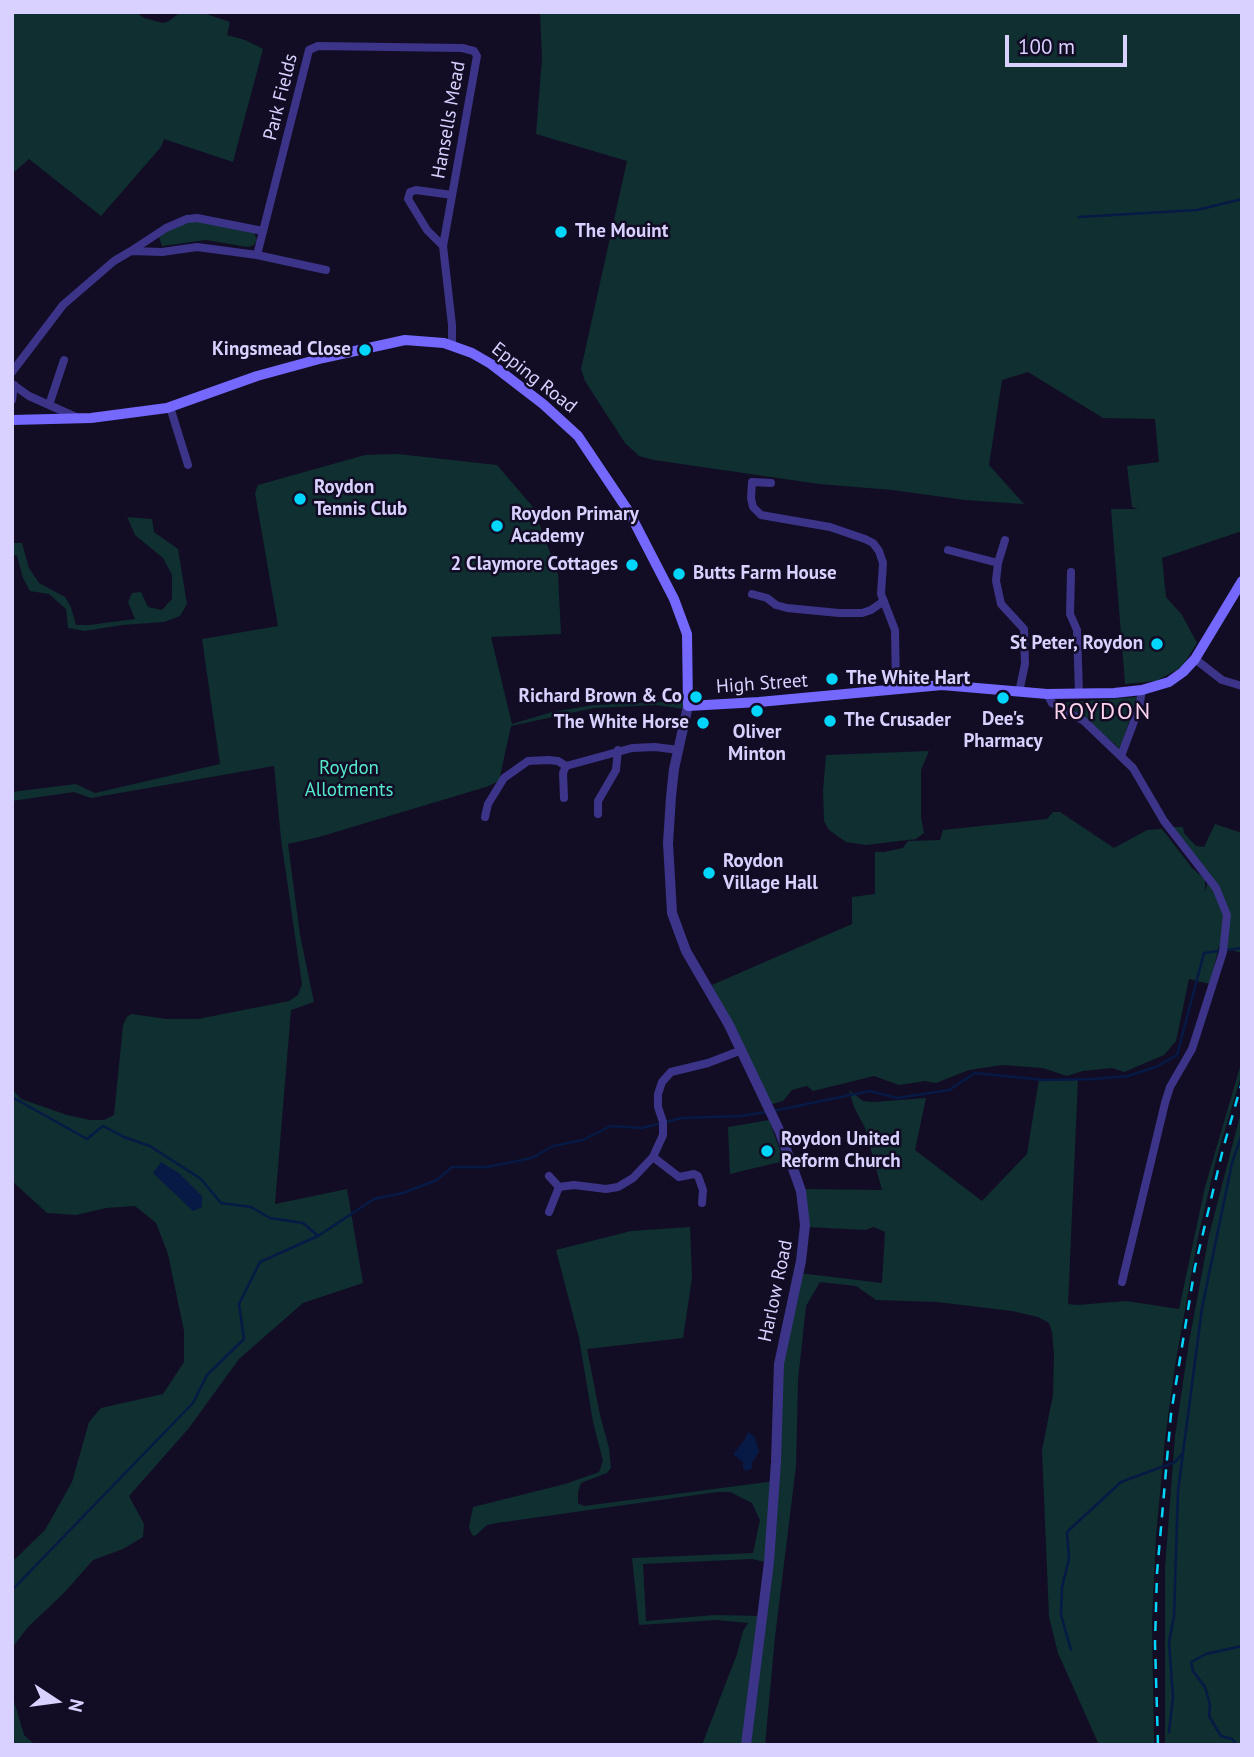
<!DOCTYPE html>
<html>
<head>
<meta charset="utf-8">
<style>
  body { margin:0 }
  #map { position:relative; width:1254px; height:1757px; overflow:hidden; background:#120d25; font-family:"PT Sans",sans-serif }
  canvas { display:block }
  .frame { position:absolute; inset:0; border:14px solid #d9d1ff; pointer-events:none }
  .north { position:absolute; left:21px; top:1666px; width:70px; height:70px; -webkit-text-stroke:5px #120d25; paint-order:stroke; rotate:103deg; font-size:19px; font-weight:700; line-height:28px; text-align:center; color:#d9d1ff }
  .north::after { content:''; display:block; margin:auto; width:24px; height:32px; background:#d9d1ff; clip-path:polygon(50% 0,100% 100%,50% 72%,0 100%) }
  .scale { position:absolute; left:1005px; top:35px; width:122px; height:32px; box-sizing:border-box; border:4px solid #d9d1ff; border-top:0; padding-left:9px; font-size:21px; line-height:24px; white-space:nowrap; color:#d9d1ff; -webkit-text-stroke:5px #120d25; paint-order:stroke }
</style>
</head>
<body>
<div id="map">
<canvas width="1254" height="1757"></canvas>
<div class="frame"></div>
<div class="north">N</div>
<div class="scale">100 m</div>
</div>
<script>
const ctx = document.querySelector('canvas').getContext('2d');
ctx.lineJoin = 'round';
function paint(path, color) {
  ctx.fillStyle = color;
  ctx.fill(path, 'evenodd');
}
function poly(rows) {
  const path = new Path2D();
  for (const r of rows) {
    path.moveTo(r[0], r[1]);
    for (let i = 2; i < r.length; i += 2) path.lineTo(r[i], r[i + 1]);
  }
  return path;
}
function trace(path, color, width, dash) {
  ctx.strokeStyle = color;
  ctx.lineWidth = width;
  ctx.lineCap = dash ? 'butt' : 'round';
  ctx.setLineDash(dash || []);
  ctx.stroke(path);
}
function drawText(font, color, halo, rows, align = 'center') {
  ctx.font = font + ' "PT Sans",sans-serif';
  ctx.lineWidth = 5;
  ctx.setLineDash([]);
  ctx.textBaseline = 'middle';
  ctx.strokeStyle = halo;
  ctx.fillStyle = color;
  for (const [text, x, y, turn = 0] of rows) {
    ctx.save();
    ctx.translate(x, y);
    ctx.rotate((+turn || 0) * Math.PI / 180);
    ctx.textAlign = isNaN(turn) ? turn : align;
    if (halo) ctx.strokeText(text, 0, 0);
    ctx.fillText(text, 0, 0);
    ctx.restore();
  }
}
paint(poly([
  [12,12,136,12,144,18,163,23,169,21,181,12,200,12,230,22,227,35,245,40,263,49,233,162,164,139,161,147,101,216,29,159,12,174],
  [540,12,1242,12,1242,531,1162,558,1166,597,1182,615,1197,643,1182,667,1156,681,1125,684,1111,509,1138,509,1132,507,1127,466,1159,462,1155,419,1103,418,1028,372,1002,380,989,465,1024,504,965,500,892,490,819,484,654,460,639,456,625,443,585,381,581,369,627,161,536,134,542,58],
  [187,219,254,232,257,240,254,245,248,247,206,240,162,246,159,237],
  [398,454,497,465,533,507,558,574,561,634,491,637,512,724,552,712,593,705,686,701,685,709,657,705,594,708,511,726,499,781,486,787,319,837,288,844,300,935,314,1002,291,1010,275,1204,347,1189,363,1283,303,1303,239,1359,189,1428,129,1496,144,1524,143,1537,123,1549,93,1560,64,1593,28,1627,12,1648,12,1562,45,1530,72,1482,89,1422,101,1408,163,1394,184,1362,184,1331,168,1254,156,1223,135,1206,106,1208,76,1215,47,1213,12,1181,12,1089,21,1099,67,1115,90,1120,104,1120,114,1115,123,1025,127,1017,131,1014,167,1019,198,1019,289,1001,298,995,302,984,281,839,274,766,91,798,74,792,12,801,12,792,76,784,95,793,220,764,202,639,278,626,255,493,258,485,365,455],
  [127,517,152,519,154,532,178,549,187,604,180,616,164,622,122,625,85,631,68,628,66,609,49,594,30,591,23,578,17,556,12,554,12,543,22,543,29,568,39,583,65,597,71,607,76,625,89,625,135,619,128,602,132,593,141,592,148,607,162,610,172,599,172,575,163,558,135,535],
  [1137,697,1120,749,1081,714,1057,703],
  [929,751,921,770,921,817,924,833,916,839,866,845,846,842,829,830,824,821,823,791,826,755],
  [1053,812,1060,812,1114,848,1147,830,1162,829,1193,869,1205,879,1205,892,1209,877,1167,827,1183,827,1184,833,1196,846,1204,847,1215,824,1242,833,1242,953,1219,946,1210,984,1189,979,1176,1041,1164,1055,1124,1072,1112,1068,1083,1071,1067,1076,1043,1068,1002,1065,969,1070,936,1083,925,1081,899,1085,874,1076,813,1091,807,1086,792,1090,783,1101,769,1105,712,985,852,924,852,897,875,894,875,852,884,852,903,848,908,841,940,840,943,830,1047,819],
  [1242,1060,1242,1073,1216,1160,1198,1237,1175,1366,1165,1439,1156,1536,1152,1622,1154,1745,1099,1745,1058,1653,1049,1617,1042,1450,1053,1395,1054,1354,1052,1332,1049,1323,1038,1317,1012,1311,937,1302,876,1300,856,1286,820,1282,806,1306,798,1380,796,1466,775,1637,765,1745,702,1745,737,1654,743,1631,748,1623,716,1620,639,1625,632,1558,753,1553,760,1520,752,1503,730,1492,717,1492,497,1523,487,1525,475,1536,472,1535,469,1527,473,1507,565,1484,599,1472,603,1461,593,1422,579,1338,556,1250,631,1231,690,1227,692,1278,683,1338,587,1349,600,1415,609,1448,611,1468,607,1473,581,1483,578,1492,578,1503,584,1506,775,1481,779,1364,799,1273,882,1283,885,1232,874,1227,865,1230,807,1227,803,1189,882,1190,865,1128,854,1107,849,1090,863,1101,874,1102,926,1098,915,1150,982,1201,1027,1154,1039,1079,1078,1080,1068,1304,1078,1305,1126,1301,1179,1309,1205,1187],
  [752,1559,769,1563,762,1616,714,1615,646,1621,643,1564],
  [1242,1108,1242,1745,1165,1745,1165,1568,1175,1436,1189,1342,1209,1235],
  [769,1120,784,1161,730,1174,728,1127],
  [12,1694,24,1735,35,1745,12,1745]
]), '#0f2f30');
paint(poly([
  [161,1162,180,1174,202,1196,202,1207,193,1211,153,1173],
  [748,1432,755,1437,759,1452,752,1463,752,1468,747,1471,743,1469,743,1462,733,1454,744,1441]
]), '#061a45');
trace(poly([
  [1079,217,1197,210,1242,199],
  [12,1097,87,1139,103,1126,124,1137,150,1146,201,1179,221,1203,251,1207,270,1218,303,1223,317,1235],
  [773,1111,870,1091,897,1098,949,1090,975,1073,1045,1080,1094,1079,1128,1076,1156,1067,1177,1055,1204,953,1242,948],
  [12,1590,193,1403,207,1375,244,1339,239,1304,260,1262,318,1236,374,1199,403,1193,437,1180,452,1167,487,1167,532,1158,553,1146,583,1140,611,1126,642,1128,682,1118,740,1116,766,1112],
  [1071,1650,1061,1615,1062,1587,1069,1559,1067,1532,1121,1482,1175,1462,1182,1454],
  [1169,1732,1173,1697,1169,1642,1174,1616,1178,1491,1202,1308,1232,1163,1242,1134],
  [1237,1745,1232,1739,1221,1736,1209,1716,1210,1705,1205,1687,1193,1671,1191,1662,1206,1654,1242,1646]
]), '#061a45', 2.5);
trace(poly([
  [443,246,427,230,408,199,410,192,416,190,452,195],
  [131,251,166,228,187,219,197,218,263,231],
  [257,255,309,50,318,46,462,48,474,51,477,56,443,246,452,325,452,346],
  [12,372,63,305,114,261,131,251,162,252,197,247,257,255,326,270],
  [12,384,29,396,76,417],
  [12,400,14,385],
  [49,405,64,360],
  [170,407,188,465],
  [771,483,752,482,751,498,753,507,761,515,830,527,865,539,873,543,879,551,883,563,881,594,895,630,896,689],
  [1005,540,998,563,996,581,1001,604,1024,629,1025,664,1019,692],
  [948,550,998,563],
  [1071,572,1070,614,1077,630,1079,694],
  [752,594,767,598,776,605,787,608,839,613,862,613,871,610,884,601],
  [1195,659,1222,680,1242,686],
  [1047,694,1052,703,1084,721,1133,768,1164,821,1216,888,1227,915,1223,952,1192,1049,1170,1087,1165,1103,1122,1282],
  [1121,756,1139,708,1142,690],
  [564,798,563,773,566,766],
  [598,814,598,801,616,770,618,750],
  [485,817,488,804,504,778,528,761,548,760,558,761,566,766,632,748,655,747,679,750],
  [653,1157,679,1177,694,1174,698,1176,703,1190,702,1203],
  [549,1176,559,1187],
  [559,1187,574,1185,606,1189,618,1187,633,1178,653,1157,663,1135,663,1122,658,1107,658,1094,662,1082,671,1072,708,1063,742,1050],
  [549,1212,559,1187]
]), '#3c3488', 8);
trace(poly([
  [688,706,674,769,671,797,668,843,672,913,686,951,729,1025,780,1132,801,1191,805,1225,801,1261,779,1364,776,1462,769,1562,746,1745]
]), '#3c3488', 10);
trace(poly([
  [12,420,91,418,167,408,257,376,323,358,405,340,444,343,472,353,491,364,543,404,578,436,629,512,674,599,687,634,688,706,759,702,942,685,1047,694,1114,693,1142,690,1169,682,1183,672,1195,659,1242,581]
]), '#7468ff', 10);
trace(poly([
  [1158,1745,1155,1643,1157,1573,1171,1414,1195,1267,1223,1149,1242,1082]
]), '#00d6fc', 2.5, [10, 9]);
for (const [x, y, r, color] of [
  [561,232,7,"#00d6fc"],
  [365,350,7,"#00d6fc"],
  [300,499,7,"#00d6fc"],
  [497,526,7,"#00d6fc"],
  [632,565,7,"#00d6fc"],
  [679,574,7,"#00d6fc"],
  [1157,644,7,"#00d6fc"],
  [832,679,7,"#00d6fc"],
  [696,697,7,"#00d6fc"],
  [1003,698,7,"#00d6fc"],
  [757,711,7,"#00d6fc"],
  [830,721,7,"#00d6fc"],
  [703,723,7,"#00d6fc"],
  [709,873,7,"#00d6fc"],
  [767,1151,7,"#00d6fc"]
]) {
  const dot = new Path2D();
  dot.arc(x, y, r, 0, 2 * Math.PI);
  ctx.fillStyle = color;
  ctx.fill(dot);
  trace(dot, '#120d25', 2.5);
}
drawText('19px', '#d9d1ff', '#120d25', [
  ["Park Fields",281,97,-76],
  ["Hansells Mead",449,120,-80],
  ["Epping Road",534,378,38],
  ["High Street",762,684,-4],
  ["Harlow Road",776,1291,-78]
]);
drawText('bold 19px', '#d9d1ff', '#120d25', [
  ["The Mouint",575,232],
  ["Kingsmead Close",351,350,"right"],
  ["Roydon",314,488],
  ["Tennis Club",314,510],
  ["Roydon Primary",511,515],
  ["Academy",511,537],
  ["2 Claymore Cottages",618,565,"right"],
  ["Butts Farm House",693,574],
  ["St Peter, Roydon",1143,644,"right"],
  ["The White Hart",846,679],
  ["Richard Brown & Co",682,697,"right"],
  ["Dee's",1003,720,"center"],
  ["Pharmacy",1003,742,"center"],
  ["The Crusader",844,721],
  ["The White Horse",689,723,"right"],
  ["Oliver",757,733,"center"],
  ["Minton",757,755,"center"],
  ["Roydon",723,862],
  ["Village Hall",723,884],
  ["Roydon United",781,1140],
  ["Reform Church",781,1162]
], 'left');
drawText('19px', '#54e9cb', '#120d25', [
  ["Roydon",349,769],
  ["Allotments",349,791]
]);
ctx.letterSpacing = '2px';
drawText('23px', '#ffd3ed', '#120d25', [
  ["ROYDON",1103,712]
]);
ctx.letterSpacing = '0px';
</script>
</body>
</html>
